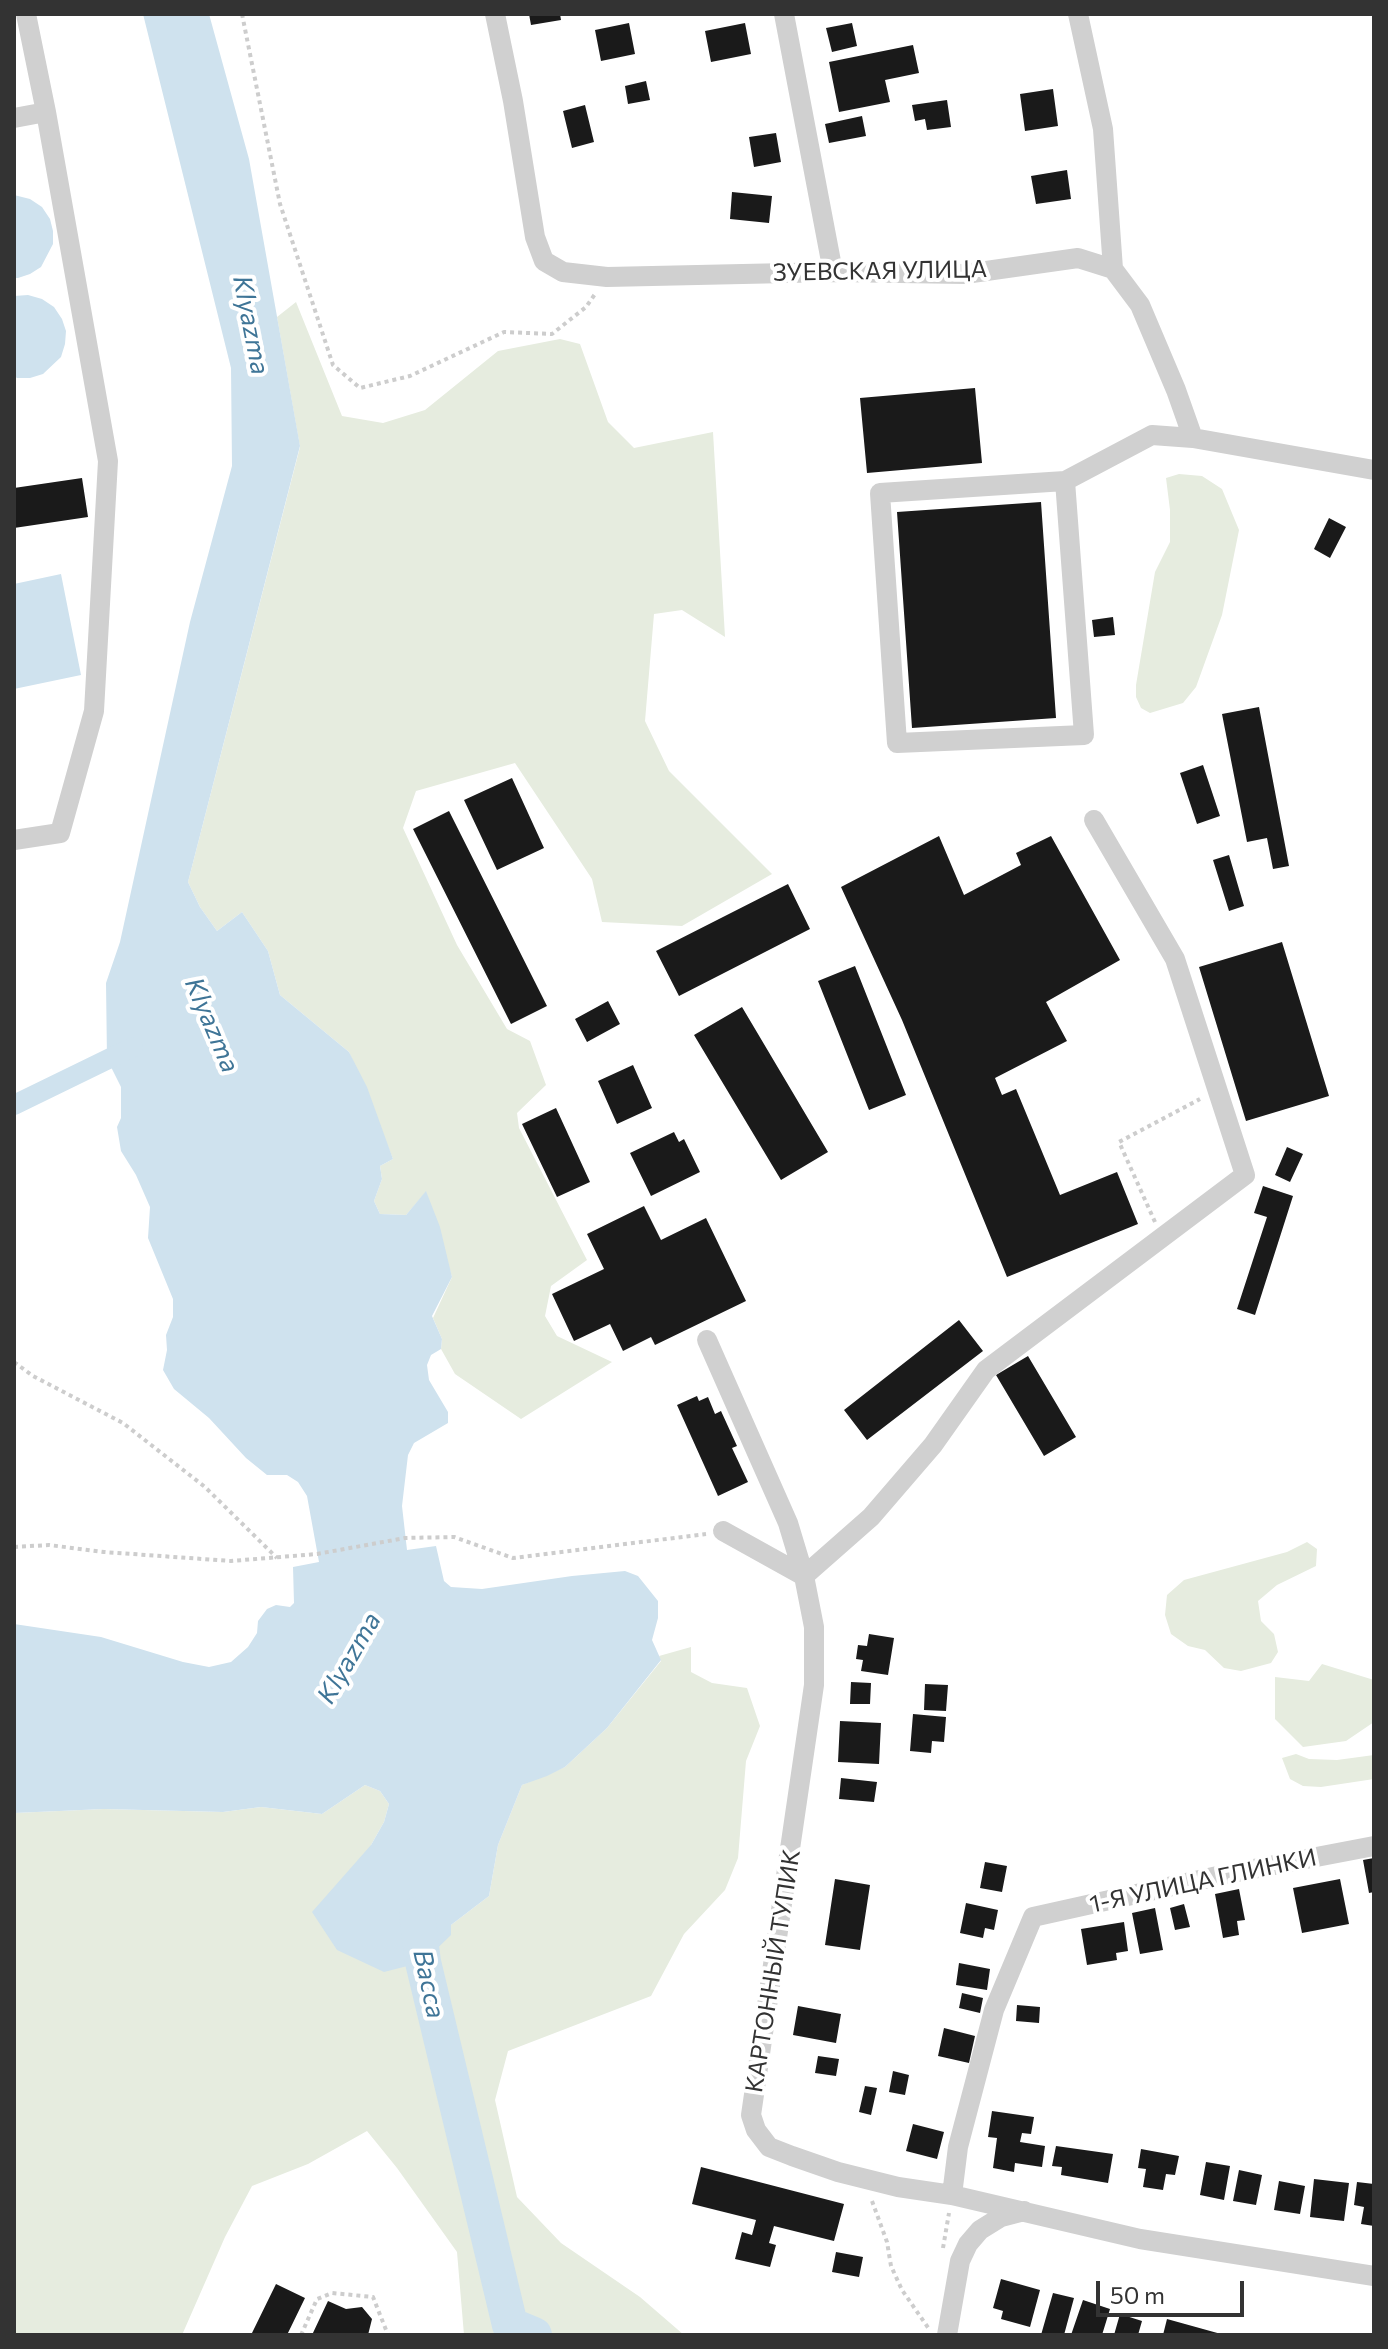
<!DOCTYPE html>
<html>
<head>
<meta charset="utf-8">
<style>
  body { margin:0 }
  #map { position:relative; width:1388px; height:2349px; overflow:hidden; background:#fff; font-family:Commissioner,sans-serif }
  canvas { display:block }
  .frame { position:absolute; inset:0; border:16px solid #333; pointer-events:none }
  .scale { position:absolute; left:1096px; top:2281px; width:148px; height:36px; box-sizing:border-box; border:4px solid #333; border-top:0; padding-left:10px; font-size:24px; line-height:28px; white-space:nowrap; color:#333; -webkit-text-stroke:6px #fff; paint-order:stroke }
</style>
</head>
<body>
<div id="map">
<canvas width="1388" height="2349"></canvas>
<div class="frame"></div>
<div class="scale">50 m</div>
</div>
<script>
const ctx = document.querySelector('canvas').getContext('2d');
ctx.lineJoin = 'round';
function paint(path, color) {
  ctx.fillStyle = color;
  ctx.fill(path, 'evenodd');
}
function poly(rows) {
  const path = new Path2D();
  for (const r of rows) {
    path.moveTo(r[0], r[1]);
    for (let i = 2; i < r.length; i += 2) path.lineTo(r[i], r[i + 1]);
  }
  return path;
}
function trace(path, color, width, dash) {
  ctx.strokeStyle = color;
  ctx.lineWidth = width;
  ctx.lineCap = dash ? 'butt' : 'round';
  ctx.setLineDash(dash || []);
  ctx.stroke(path);
}
function drawText(font, color, halo, rows, align = 'center') {
  ctx.font = font + ' Commissioner,sans-serif';
  ctx.lineWidth = 8;
  ctx.setLineDash([]);
  ctx.textBaseline = 'middle';
  ctx.strokeStyle = halo;
  ctx.fillStyle = color;
  for (const [text, x, y, turn = 0] of rows) {
    ctx.save();
    ctx.translate(x, y);
    ctx.rotate((+turn || 0) * Math.PI / 180);
    ctx.textAlign = isNaN(turn) ? turn : align;
    if (halo) ctx.strokeText(text, 0, 0);
    ctx.fillText(text, 0, 0);
    ctx.restore();
  }
}
paint(poly([
  [296,302,342,416,383,423,425,410,498,351,560,339,580,344,608,422,634,448,713,432,725,637,682,610,654,614,645,721,669,771,772,874,682,926,602,922,592,879,515,763,416,791,403,828,457,945,507,1029,530,1041,546,1085,517,1113,519,1128,587,1260,551,1286,545,1316,557,1336,612,1362,521,1419,455,1374,441,1349,442,1339,433,1318,452,1277,426,1192,406,1215,380,1214,374,1201,382,1179,380,1166,393,1159,349,1052,280,995,268,951,242,912,217,931,200,907,188,882,300,447,277,317],
  [1179,474,1202,476,1222,489,1239,530,1222,615,1196,687,1183,703,1150,713,1141,708,1136,697,1136,685,1155,572,1170,542,1170,510,1166,478],
  [1307,1542,1317,1549,1316,1566,1277,1585,1258,1601,1261,1621,1274,1634,1278,1652,1271,1663,1241,1671,1224,1668,1205,1650,1188,1646,1171,1634,1165,1615,1167,1595,1184,1580,1287,1552],
  [691,1647,691,1672,712,1683,747,1688,760,1726,746,1761,738,1858,725,1890,684,1934,651,1996,508,2051,495,2100,517,2197,561,2243,640,2297,684,2335,464,2335,457,2252,397,2168,367,2131,308,2164,252,2186,225,2237,182,2335,14,2335,14,1813,104,1809,223,1812,261,1807,322,1814,365,1785,380,1791,389,1804,384,1822,371,1845,451,1925,489,1896,498,1845,522,1785,565,1767,607,1728,661,1661,659,1656],
  [1322,1664,1374,1680,1374,1722,1346,1741,1303,1747,1275,1719,1275,1677,1309,1681],
  [1296,1754,1309,1759,1337,1760,1374,1755,1374,1779,1321,1787,1303,1786,1290,1779,1282,1758]
]), '#e6ecdf');
paint(poly([
  [143,14,209,14,249,159,300,446,188,882,200,907,217,931,242,912,268,951,280,995,349,1052,367,1087,393,1159,380,1166,382,1179,374,1201,380,1214,406,1215,426,1191,440,1227,452,1277,432,1316,442,1339,441,1349,431,1355,427,1365,429,1380,448,1412,448,1423,414,1443,408,1455,402,1506,407,1550,436,1546,444,1581,451,1587,482,1589,572,1576,625,1571,638,1576,658,1601,658,1618,652,1640,661,1660,607,1728,565,1767,547,1776,522,1785,498,1845,489,1896,451,1925,451,1935,423,1962,384,1972,337,1950,312,1912,371,1845,384,1822,389,1804,380,1791,365,1785,322,1814,261,1807,223,1812,104,1809,14,1813,14,1624,101,1637,183,1662,209,1667,231,1662,248,1647,257,1633,258,1621,267,1609,276,1605,290,1607,294,1603,293,1567,319,1562,307,1496,298,1482,287,1475,267,1475,246,1458,209,1418,174,1389,163,1370,167,1350,166,1335,173,1317,173,1299,148,1238,150,1207,136,1175,121,1151,117,1127,121,1118,121,1087,107,1059,106,983,120,942,190,622,232,466,231,368],
  [14,195,30,199,42,207,50,219,53,231,53,244,41,267,30,274,18,278,14,278],
  [28,295,42,299,54,307,62,319,66,331,65,344,61,357,43,374,30,378,17,378,14,376,14,296],
  [61,574,81,675,14,689,14,584]
]), '#cfe2ee');
trace(poly([
  [14,1105,133,1047]
]), '#cfe2ee', 20);
trace(poly([
  [417,1915,423,1962,510,2325,534,2335]
]), '#cfe2ee', 36);
paint(poly([
  [529,14,560,14,561,20,531,25],
  [629,23,635,54,601,61,595,30],
  [745,23,751,54,711,62,705,31],
  [852,23,857,46,832,52,826,28],
  [913,45,919,73,885,80,890,102,839,112,829,62],
  [646,81,650,100,628,104,625,86],
  [1053,89,1058,126,1025,131,1020,94],
  [947,100,951,127,927,130,925,119,915,121,912,105],
  [585,105,594,142,572,148,563,111],
  [862,116,866,136,829,143,825,124],
  [776,133,781,162,754,167,749,137],
  [1067,170,1071,199,1036,204,1031,176],
  [732,192,772,196,769,223,730,219],
  [975,388,982,463,867,473,860,398],
  [82,478,88,517,14,528,14,488],
  [1041,502,1056,718,912,728,897,512],
  [1329,518,1346,527,1330,558,1314,549],
  [1113,617,1115,635,1094,637,1092,620],
  [1259,707,1289,866,1273,869,1267,838,1247,842,1222,714],
  [1203,765,1220,816,1197,824,1180,773],
  [512,778,544,848,497,870,464,800],
  [449,811,547,1006,511,1024,413,829],
  [939,836,964,895,1021,865,1016,853,1051,836,1120,960,1046,1002,1067,1041,995,1078,1002,1095,1016,1089,1060,1195,1117,1172,1138,1224,1007,1277,902,1020,841,887],
  [1229,855,1244,906,1229,911,1213,860],
  [788,884,810,929,679,996,656,951],
  [1282,942,1329,1096,1246,1121,1199,967],
  [855,966,906,1095,869,1110,818,981],
  [608,1001,620,1024,587,1042,575,1019],
  [742,1007,828,1152,781,1180,694,1035],
  [633,1065,652,1108,617,1124,598,1081],
  [556,1108,590,1182,557,1197,522,1124],
  [674,1132,679,1142,684,1139,700,1172,651,1196,630,1153],
  [1287,1147,1303,1154,1290,1182,1275,1175],
  [1263,1186,1293,1196,1255,1315,1237,1309,1267,1217,1254,1213],
  [644,1206,661,1240,706,1218,746,1301,655,1345,651,1337,623,1351,610,1324,574,1341,552,1294,604,1269,587,1234],
  [959,1320,983,1351,867,1440,844,1410],
  [1028,1356,1076,1437,1044,1456,996,1375],
  [697,1396,699,1401,708,1397,715,1414,721,1411,737,1446,732,1448,748,1482,718,1496,677,1405],
  [869,1634,894,1638,888,1675,861,1671,863,1660,856,1659,858,1645,867,1646],
  [851,1682,871,1683,870,1704,850,1704],
  [925,1684,948,1685,946,1711,924,1710],
  [913,1714,946,1717,944,1742,932,1741,931,1753,910,1751],
  [840,1721,881,1723,879,1764,838,1762],
  [841,1778,877,1782,874,1802,839,1799],
  [1374,1858,1374,1892,1369,1893,1363,1860],
  [985,1862,1007,1866,1002,1892,980,1888],
  [835,1879,870,1885,860,1950,825,1945],
  [1340,1879,1349,1924,1302,1933,1293,1888],
  [1239,1889,1245,1920,1237,1921,1239,1935,1223,1938,1215,1894],
  [966,1903,998,1910,994,1930,985,1928,983,1938,960,1933],
  [1184,1904,1190,1927,1175,1930,1170,1908],
  [1155,1908,1163,1950,1140,1954,1132,1913],
  [1124,1922,1128,1951,1116,1953,1117,1960,1087,1965,1081,1929],
  [959,1963,990,1969,987,1990,956,1985],
  [962,1993,983,1998,980,2013,959,2008],
  [1017,2005,1040,2007,1039,2023,1016,2021],
  [798,2006,841,2014,836,2043,793,2035],
  [944,2028,975,2036,969,2063,938,2056],
  [818,2056,839,2059,836,2076,815,2073],
  [893,2071,909,2075,905,2095,889,2092],
  [865,2086,877,2088,871,2115,859,2112],
  [992,2111,1034,2117,1031,2134,1022,2133,1020,2142,1045,2146,1042,2167,1015,2163,1014,2172,993,2168,997,2138,988,2137],
  [913,2124,944,2132,937,2159,906,2151],
  [1056,2146,1113,2154,1108,2183,1061,2175,1062,2167,1052,2166],
  [1141,2149,1179,2156,1175,2175,1166,2174,1163,2190,1143,2187,1146,2169,1138,2168],
  [1206,2162,1230,2166,1224,2200,1200,2195],
  [701,2167,844,2204,834,2241,774,2226,769,2243,776,2245,770,2267,735,2259,742,2232,752,2235,756,2220,692,2204],
  [1239,2170,1262,2175,1256,2205,1233,2201],
  [1314,2179,1349,2183,1344,2221,1310,2217],
  [1279,2181,1305,2186,1300,2214,1274,2210],
  [1357,2182,1374,2184,1374,2226,1361,2224,1364,2207,1354,2205],
  [836,2252,863,2257,859,2277,832,2272],
  [1001,2279,1040,2290,1030,2327,1001,2319,1003,2311,993,2308],
  [276,2284,305,2298,287,2335,251,2335],
  [1053,2293,1074,2298,1064,2335,1041,2335],
  [1083,2300,1110,2309,1102,2335,1071,2335],
  [328,2301,346,2309,362,2307,372,2319,368,2335,312,2335],
  [1120,2314,1142,2321,1138,2335,1114,2335],
  [1167,2319,1221,2334,1220,2335,1163,2335]
]), '#1a1a1a');
trace(poly([
  [242,14,280,204,333,365,360,388,410,376,504,332,552,334,586,307,595,294],
  [1155,1222,1119,1142,1200,1099],
  [14,1362,33,1376,123,1423,205,1487,277,1558],
  [14,1547,49,1545,104,1552,231,1561,317,1554,405,1538,454,1537,513,1558,706,1534],
  [872,2201,887,2242,891,2266,902,2290,929,2329],
  [943,2248,949,2213],
  [301,2335,317,2299,332,2293,373,2297,388,2335]
]), '#cdcdcd', 4, [4, 4]);
trace(poly([
  [495,14,513,101,535,237,544,261,563,272,607,277,833,272,965,274,1078,258,1113,269,1140,305,1176,390,1193,438,1374,470],
  [784,14,833,272],
  [1078,14,1103,129,1113,269],
  [14,118,46,112,26,14],
  [1065,481,1084,735,897,743,880,493,1065,481,1152,435,1193,438],
  [14,840,60,833,94,711,108,461,46,112],
  [707,1340,788,1523,804,1576,814,1627,814,1685,751,2115,756,2130,769,2147,792,2156,838,2172,898,2187,952,2195,1140,2239,1374,2276],
  [723,1531,804,1576],
  [804,1576,871,1517,933,1445,986,1370,1245,1175,1175,959,1094,820],
  [952,2195,958,2147,994,2010,1033,1917,1222,1875,1374,1846],
  [947,2335,960,2261,968,2244,980,2230,1001,2217,1024,2211]
]), '#d0d0d0', 20);
drawText('24px', '#333', '#fff', [
  ["ЗУЕВСКАЯ УЛИЦА",880,271,-1],
  ["1-Я УЛИЦА ГЛИНКИ",1203,1881,-12],
  ["КАРТОННЫЙ ТУПИК",773,1971,-81]
]);
drawText('italic 26px', '#3f7597', '#fff', [
  ["Klyazma",251,325,79],
  ["Klyazma",212,1025,67],
  ["Klyazma",349,1658,-60],
  ["Васса",429,1984,78]
]);
</script>
</body>
</html>
